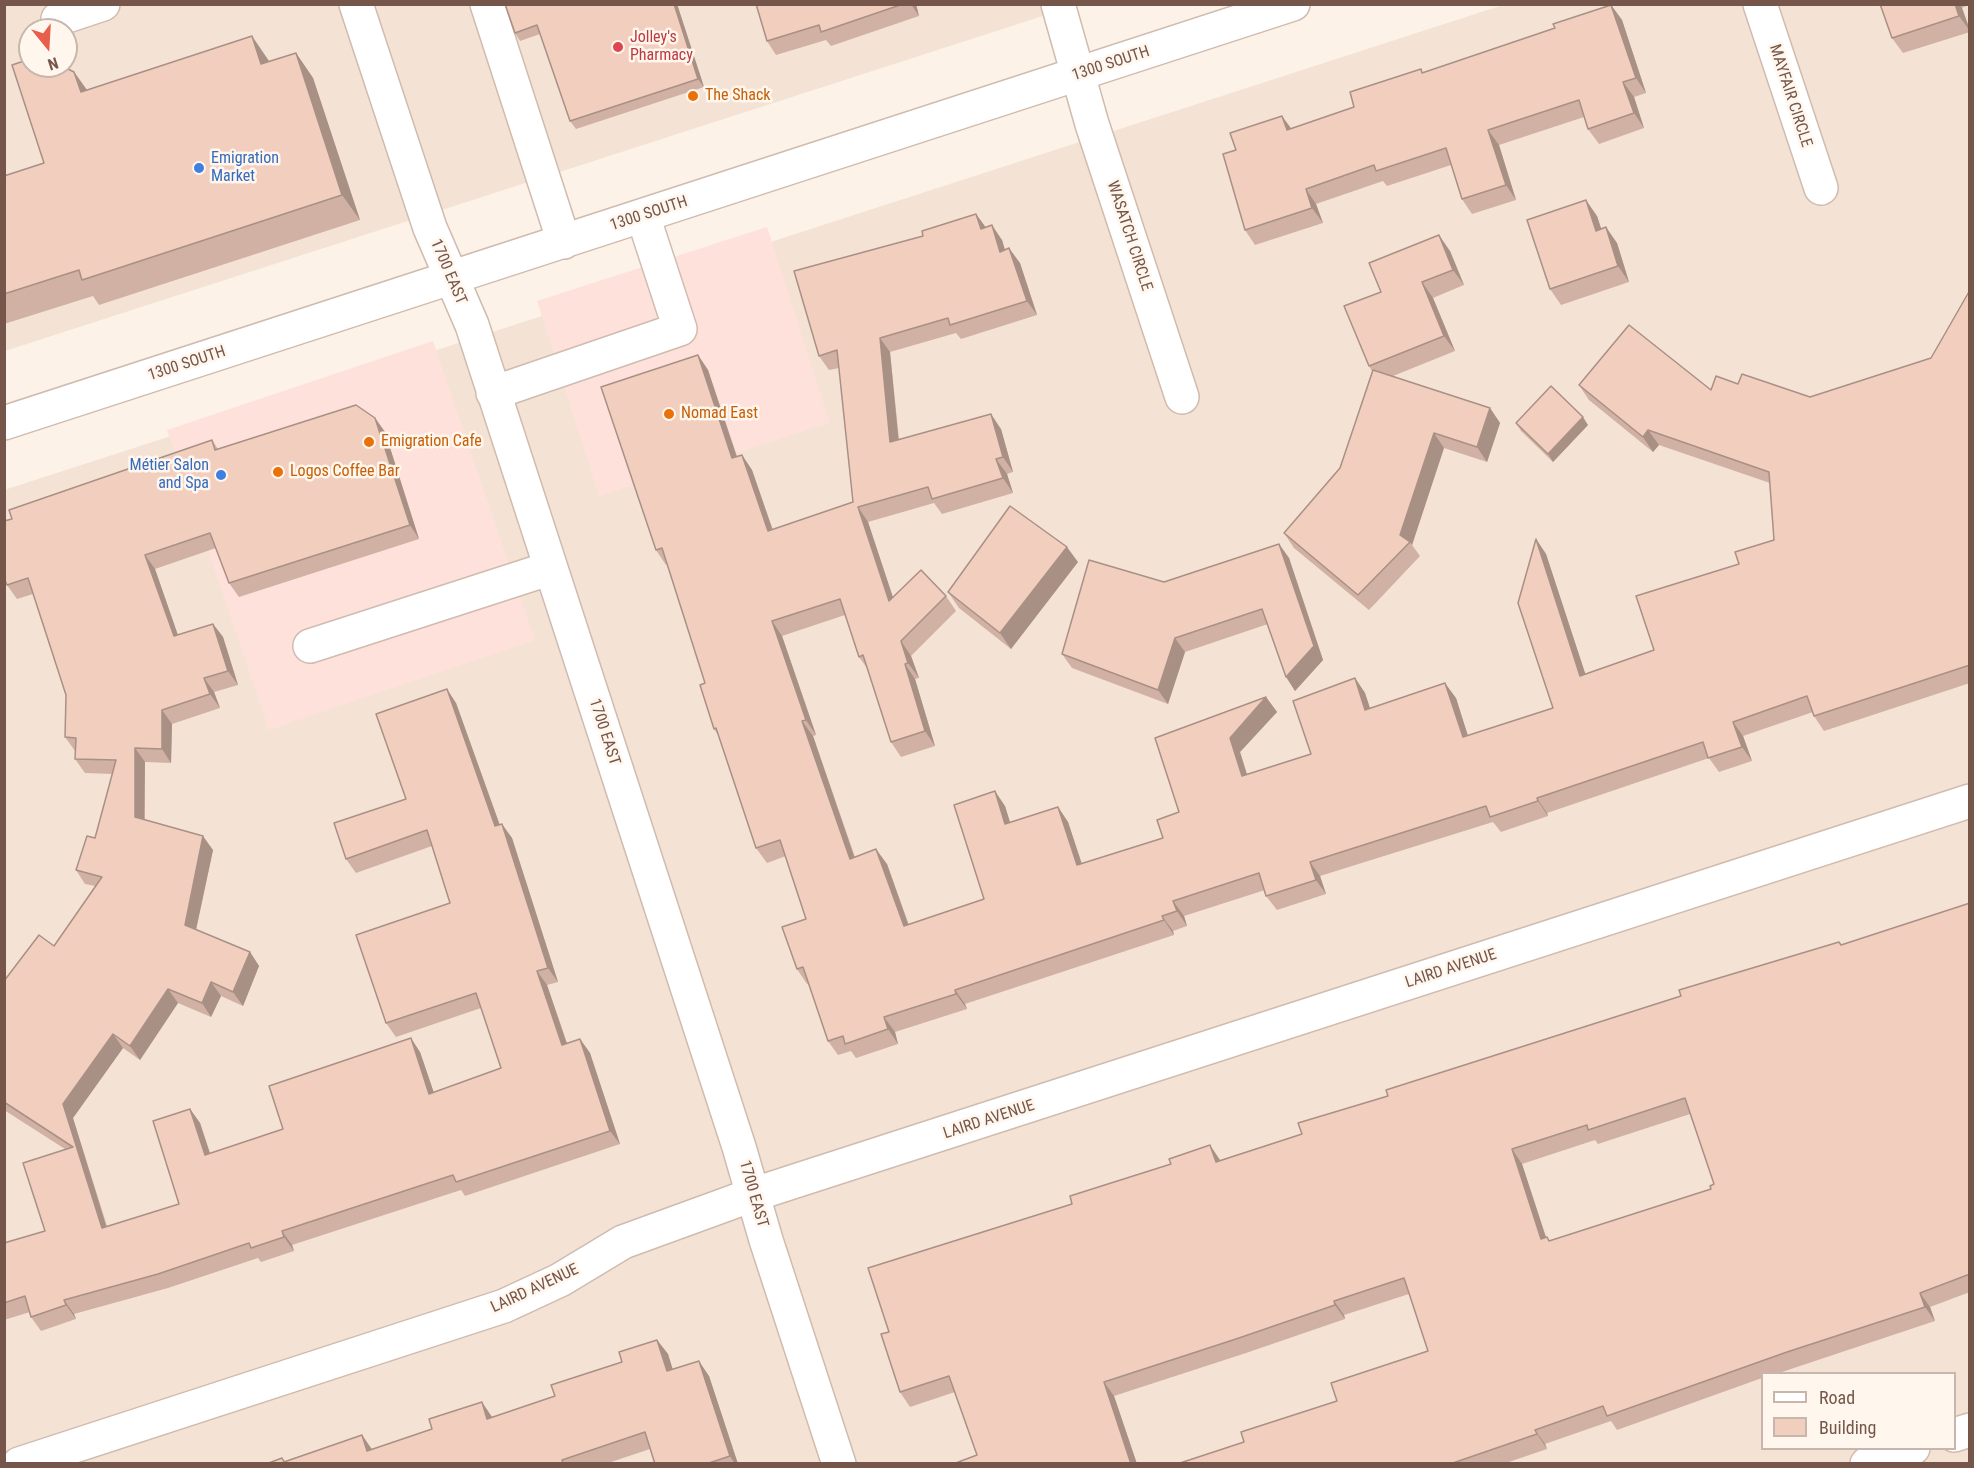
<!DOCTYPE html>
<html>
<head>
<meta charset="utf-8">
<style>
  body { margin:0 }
  #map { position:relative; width:1974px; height:1468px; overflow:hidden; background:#fcf2e7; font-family:"Roboto Condensed",sans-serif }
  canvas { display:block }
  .frame { position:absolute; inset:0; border:6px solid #76564b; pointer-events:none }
  .legend { position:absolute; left:1761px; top:1372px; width:195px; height:78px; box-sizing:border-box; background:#fff6ed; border:2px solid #c8b6ac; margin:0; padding:8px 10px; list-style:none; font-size:18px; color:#76564b }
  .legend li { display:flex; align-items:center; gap:12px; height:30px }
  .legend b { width:30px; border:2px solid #c8b6ac }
  .north { position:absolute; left:18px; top:18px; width:60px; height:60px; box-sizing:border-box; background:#fff6ed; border:2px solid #c8b6ac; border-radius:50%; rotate:162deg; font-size:16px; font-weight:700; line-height:24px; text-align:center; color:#76564b }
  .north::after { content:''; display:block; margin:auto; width:21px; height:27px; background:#e75f4c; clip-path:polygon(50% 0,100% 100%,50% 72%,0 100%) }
</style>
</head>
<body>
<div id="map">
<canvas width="1974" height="1468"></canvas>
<div class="frame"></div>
<ul class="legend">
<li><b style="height:8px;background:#fff"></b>Road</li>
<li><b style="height:16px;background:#f2cebe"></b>Building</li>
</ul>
<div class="north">N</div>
</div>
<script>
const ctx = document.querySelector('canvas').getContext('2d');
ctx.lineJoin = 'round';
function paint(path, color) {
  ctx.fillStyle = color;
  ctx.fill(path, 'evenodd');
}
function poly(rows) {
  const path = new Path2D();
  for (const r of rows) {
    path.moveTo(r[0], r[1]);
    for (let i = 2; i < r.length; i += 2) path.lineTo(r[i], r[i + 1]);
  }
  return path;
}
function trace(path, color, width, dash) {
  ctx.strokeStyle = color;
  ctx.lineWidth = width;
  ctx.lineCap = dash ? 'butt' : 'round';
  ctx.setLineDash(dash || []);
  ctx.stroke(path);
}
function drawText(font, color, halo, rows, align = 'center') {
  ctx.font = font + ' "Roboto Condensed",sans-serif';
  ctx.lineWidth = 5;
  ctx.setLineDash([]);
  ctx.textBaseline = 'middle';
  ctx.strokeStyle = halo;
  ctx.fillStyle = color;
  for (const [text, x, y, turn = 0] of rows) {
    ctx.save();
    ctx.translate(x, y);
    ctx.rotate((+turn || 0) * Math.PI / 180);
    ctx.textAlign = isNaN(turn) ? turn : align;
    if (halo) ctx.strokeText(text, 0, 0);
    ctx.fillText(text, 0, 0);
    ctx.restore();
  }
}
paint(poly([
  [5,4,1077,5,5,351],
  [30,30,66,30,66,66,30,66],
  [1503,5,1969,5,1969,1463,5,1463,4,490],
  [1762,1374,1954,1374,1954,1448,1762,1448]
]), '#f4e3d5');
paint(poly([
  [767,227,830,423,599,496,537,301],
  [433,341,535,640,269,730,167,430]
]), '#fde1da');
const minor = poly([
  [356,4,430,228,472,325,739,1147,766,1240,839,1464],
  [487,4,564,242],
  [1058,4,1092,124,1182,397],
  [1760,4,1821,188],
  [58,19,103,4],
  [493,393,680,329,643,216],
  [4,423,1293,4],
  [310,646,551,568],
  [1954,1435,1970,1430],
  [19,1464,504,1306,560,1280,623,1242,752,1195,1970,801],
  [1867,1464,1913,1448]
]);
trace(minor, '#d0bbaf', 36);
trace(minor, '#fff', 33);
paint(poly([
  [505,4,677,4,704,87,576,129,570,121,540,34,520,41,515,33],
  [756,4,916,4,919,16,831,46,826,40,776,55,767,41],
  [1880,4,1970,4,1962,8,1970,29,1970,32,1903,53,1892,38],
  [1611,5,1622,20,1646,93,1634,97,1644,128,1599,144,1588,129,1584,117,1499,145,1516,200,1472,214,1462,199,1451,165,1387,186,1383,181,1316,204,1323,223,1255,245,1245,230,1291,129,1354,107,1423,73,1555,28],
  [296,53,313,78,360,220,99,305,93,296,4,324,4,176,44,163,74,72,87,90,269,62],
  [976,214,985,227,1002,240,1005,250,1020,263,1037,315,961,339,956,333,890,352,899,439,1001,429,1013,472,1007,474,1013,493,942,514,934,503,868,522,893,597,946,596,956,611,911,656,919,678,915,679,935,746,901,757,891,742,867,668,859,657,845,615,782,636,816,735,813,736,855,857,887,864,909,925,984,899,1005,806,1010,822,1058,807,1068,822,1082,864,1163,838,1179,812,1266,697,1277,712,1240,752,1247,774,1311,754,1355,678,1365,693,1370,708,1456,698,1468,736,1553,708,1536,539,1546,554,1585,674,1654,650,1739,564,1774,540,1770,483,1659,445,1653,452,1589,400,1579,385,1711,390,1738,384,1810,397,1931,358,1970,290,1970,683,1824,731,1814,716,1813,712,1743,736,1752,761,1719,772,1709,758,1547,813,1548,816,1501,832,1493,822,1320,876,1326,894,1277,910,1266,896,1265,890,1184,916,1187,926,1173,931,1174,935,965,1004,967,1009,895,1032,898,1044,856,1058,851,1051,838,1055,828,1041,809,983,807,984,797,969,806,919,786,856,767,863,756,848,719,736,714,729,705,683,667,564,666,565,656,550,698,355,708,370,737,456,742,455,752,470,773,530,853,502,839,368,829,370,819,356,923,236],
  [1597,216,1601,229,1617,243,1629,282,1561,305,1550,289],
  [1450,251,1464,285,1433,298,1455,351,1393,376,1490,408,1500,423,1487,462,1444,448,1412,545,1420,556,1369,610,1294,548,1284,533,1340,468,1372,371,1369,366,1381,292],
  [375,418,385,432,419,539,239,597,229,583,216,548,155,569,178,635,213,624,223,637,238,685,214,692,220,708,172,724,171,763,145,762,145,820,213,850,196,930,250,952,259,966,243,1006,221,996,211,1017,178,1003,140,1060,123,1048,73,1118,107,1226,179,1204,190,1109,200,1123,210,1153,283,1129,420,1052,434,1093,501,1068,481,1008,396,1037,386,1023,450,903,432,846,356,873,346,859,406,799,456,703,500,825,512,838,558,982,547,985,567,1043,580,1039,590,1053,620,1144,465,1196,461,1190,292,1245,294,1251,261,1262,258,1258,168,1288,74,1314,76,1319,41,1331,31,1317,30,1312,4,1320,4,1243,45,1231,65,1149,4,1110,4,981,54,946,95,886,85,884,76,870,95,838,113,774,85,773,75,759,76,751,75,751,65,737,66,695,33,594,17,599,7,585,212,440,218,449],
  [1516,423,1588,425,1553,462,1521,431],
  [1279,544,1289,558,1323,660,1295,691,1268,624,1185,652,1168,704,1072,668,1062,654,1164,582],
  [1078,562,1011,649,959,608,948,592],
  [1970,903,1970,1292,1930,1307,1935,1321,1776,1374,1762,1374,1762,1378,1617,1430,1611,1421,1545,1444,1547,1449,1503,1464,1177,1464,1244,1442,1337,1401,1428,1351,1409,1294,1344,1315,1345,1319,1246,1353,1114,1396,1137,1464,953,1464,977,1455,955,1392,910,1407,900,1392,889,1332,1220,1160,1302,1134,1388,1096],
  [1690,1114,1714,1184,1711,1189,1550,1241,1547,1237,1546,1237,1522,1164,1595,1140,1598,1144],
  [657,1340,668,1354,672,1370,709,1376,738,1464,655,1464,650,1449,605,1464,266,1464,282,1458,285,1461,362,1435,372,1449,492,1418,555,1396,622,1362]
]), '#d0b1a3');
paint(poly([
  [674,4,677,4,704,87,698,79],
  [911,4,916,4,919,16],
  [1955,4,1960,4,1962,8,1970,31,1959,16],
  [1611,5,1622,20,1646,93,1636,78],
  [252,36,269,61,278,89,261,64],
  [296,53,313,78,360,220,342,195],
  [74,72,92,97,81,92],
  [1623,82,1634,97,1644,128,1634,113],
  [1282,116,1293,131,1287,130],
  [1488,130,1499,145,1516,200,1506,185],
  [1306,189,1316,204,1323,223,1312,208],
  [1586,200,1597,216,1607,246,1596,231],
  [976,214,987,229,981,229],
  [992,225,1002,240,1010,267,1000,252],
  [1606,227,1617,243,1629,282,1618,266],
  [1439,235,1450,251,1464,285,1453,270],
  [1009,248,1020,263,1037,315,1027,301],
  [1422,282,1433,298,1455,351,1444,336],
  [880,338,890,352,900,456,890,442],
  [698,355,708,370,742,473,732,458],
  [1490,408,1500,423,1487,462,1477,447],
  [991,414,1001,429,1013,472,1003,457],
  [1583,417,1588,425,1553,462,1548,454],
  [375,418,385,432,419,539,410,525],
  [1648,430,1659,445,1653,452,1643,437],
  [1434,433,1444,448,1412,545,1410,542,1400,535],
  [742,455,752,470,778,546,768,531],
  [996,459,1007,474,1013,493,1003,478],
  [858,507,868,522,899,616,889,601],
  [1536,539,1546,554,1591,691,1580,676],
  [1279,544,1289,558,1323,660,1295,691,1286,677],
  [1067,547,1078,562,1011,649,1000,633],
  [145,555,155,569,183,650,174,636],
  [772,621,782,636,816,735,806,720],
  [213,624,223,637,238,685,228,671],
  [1175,638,1185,652,1168,704,1158,690],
  [901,641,911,656,919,678,908,663],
  [905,664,915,679,935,746,925,731],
  [204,678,214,692,220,708,210,694],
  [1355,678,1365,693,1375,724,1365,710],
  [1445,683,1456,698,1473,752,1463,737],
  [447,689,456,703,505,840,495,826],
  [1266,697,1277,712,1240,752,1252,791,1242,776,1230,738],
  [162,710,172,724,171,763,162,749],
  [802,721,813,736,860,874,850,859],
  [1733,722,1743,736,1752,761,1742,747],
  [135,748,145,762,144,831,135,817],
  [995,791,1005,806,1015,839,1005,824],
  [1537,798,1547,813,1548,816,1538,801],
  [1058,807,1068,822,1087,880,1077,865],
  [502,824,512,838,558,982,548,968],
  [203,836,213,850,194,939,185,925],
  [876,849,887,864,914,941,904,926],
  [1310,862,1320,876,1326,894,1316,880],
  [1173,901,1184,916,1187,926,1177,911],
  [1162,916,1173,931,1174,935,1164,920],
  [250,952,259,966,243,1006,233,992],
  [537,971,547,985,572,1059,562,1045],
  [211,982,221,996,211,1017,202,1003],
  [168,989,178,1003,140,1060,130,1046],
  [955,990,965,1004,967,1009,956,994],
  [884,1017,895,1032,898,1044,888,1029],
  [113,1034,123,1048,73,1118,111,1242,102,1228,63,1104],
  [411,1038,420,1052,439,1108,429,1094],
  [580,1039,590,1053,620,1144,610,1131],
  [190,1109,200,1123,215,1169,205,1155],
  [1210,1145,1220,1160,1226,1176,1216,1162],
  [1512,1149,1522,1164,1551,1253,1541,1239],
  [282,1231,292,1245,294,1251,284,1237],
  [1920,1293,1930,1307,1935,1321,1925,1307],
  [64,1300,74,1314,76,1319,66,1305],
  [1334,1301,1344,1315,1345,1319,1335,1305],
  [657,1340,668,1354,678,1386,667,1371],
  [699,1361,709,1376,738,1464,735,1464,730,1456],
  [1104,1382,1114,1396,1137,1464,1131,1464],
  [482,1402,492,1417,498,1434,487,1419],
  [1535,1430,1545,1444,1547,1449,1537,1434],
  [362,1435,372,1450,367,1451]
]), '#a99085');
const building = poly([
  [505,4,674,4,698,79,570,121,537,25,515,33,505,4],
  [756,4,903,4,821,32,819,25,767,41,756,4],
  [1880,4,1955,4,1959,16,1892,38,1880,4],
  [1611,5,1636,78,1623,82,1634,113,1588,129,1579,100,1488,130,1506,185,1462,199,1446,148,1376,171,1374,165,1306,189,1312,208,1245,230,1223,154,1236,150,1230,133,1282,116,1287,130,1354,107,1350,92,1421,69,1422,73,1555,28,1553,24,1611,5],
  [252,36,261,64,296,53,342,195,82,280,79,270,4,294,4,176,44,163,12,65,30,59,30,66,62,66,74,72,81,92,252,36],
  [1586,200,1596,231,1606,227,1618,266,1550,289,1527,220,1586,200],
  [976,214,981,229,992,225,1000,252,1009,248,1027,301,950,325,948,318,880,338,890,442,991,414,1003,457,996,459,1003,478,932,499,928,487,858,507,889,601,921,570,946,596,901,641,908,663,905,664,925,731,891,742,863,655,859,657,840,599,772,621,806,720,802,721,850,859,876,849,904,926,984,899,954,805,995,791,1005,824,1058,807,1077,865,1163,838,1157,820,1179,812,1155,738,1266,697,1230,738,1242,776,1311,754,1293,701,1355,678,1365,710,1445,683,1463,737,1553,708,1518,603,1536,539,1580,676,1654,650,1636,596,1739,564,1735,552,1774,540,1769,472,1648,430,1643,437,1579,385,1629,325,1711,390,1716,376,1738,384,1742,374,1810,397,1931,358,1970,290,1970,665,1814,716,1807,696,1733,722,1742,747,1708,758,1703,742,1537,798,1538,801,1490,817,1486,806,1310,862,1316,880,1266,896,1259,873,1173,901,1177,911,1162,916,1164,920,955,990,956,994,884,1017,888,1029,845,1044,843,1036,828,1041,803,967,797,969,782,927,806,919,780,840,756,848,716,728,714,729,700,685,705,683,662,548,656,550,601,387,698,355,732,458,742,455,768,531,853,502,837,350,819,356,794,271,923,236,922,231,976,214],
  [1439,235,1453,270,1422,282,1444,336,1369,366,1344,306,1381,292,1369,263,1439,235],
  [1373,370,1490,408,1477,447,1434,433,1400,535,1410,542,1358,595,1284,533,1340,468,1373,370],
  [1551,386,1583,417,1548,454,1516,423,1551,386],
  [356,405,375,418,410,525,229,583,210,533,145,555,174,636,213,624,228,671,204,678,210,694,162,710,162,749,135,748,135,817,203,836,185,925,250,952,233,992,211,982,202,1003,168,989,130,1046,113,1034,63,1104,102,1228,179,1204,153,1121,190,1109,205,1155,283,1129,269,1086,411,1038,429,1094,501,1068,476,993,386,1023,356,935,450,903,427,830,346,859,334,823,406,799,376,714,447,689,495,826,502,824,548,968,537,971,562,1045,580,1039,610,1131,456,1182,453,1175,282,1231,284,1237,251,1248,249,1243,158,1274,64,1300,66,1305,31,1317,25,1296,4,1303,4,1243,45,1231,23,1163,73,1147,4,1102,4,981,39,935,54,946,102,877,76,870,87,836,95,838,116,760,75,759,76,738,65,737,66,695,28,578,7,585,4,578,4,521,12,519,9,510,212,440,215,450,356,405],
  [1010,506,1067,547,1000,633,948,592,1010,506],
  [1279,544,1314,646,1286,677,1262,609,1175,638,1158,690,1062,654,1089,560,1164,582,1279,544],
  [1970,903,1970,1274,1920,1293,1925,1307,1787,1352,1607,1416,1603,1406,1535,1430,1537,1434,1450,1464,1177,1464,1244,1442,1241,1432,1337,1401,1331,1383,1428,1351,1404,1278,1334,1301,1335,1305,1236,1339,1104,1382,1131,1464,953,1464,977,1455,949,1376,900,1392,881,1334,889,1332,868,1268,1072,1204,1070,1196,1171,1164,1169,1159,1210,1145,1216,1162,1302,1134,1298,1123,1388,1096,1386,1090,1681,996,1679,990,1839,942,1841,945,1970,903],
  [1685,1098,1714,1184,1710,1186,1711,1189,1549,1241,1547,1237,1541,1239,1512,1149,1587,1125,1588,1130,1685,1098],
  [657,1340,667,1371,699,1361,730,1456,706,1464,655,1464,645,1432,562,1460,563,1464,266,1464,282,1458,284,1462,362,1435,367,1451,432,1429,429,1419,482,1402,487,1419,555,1396,551,1385,622,1362,619,1352,657,1340]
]);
paint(building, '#f2cebe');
trace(building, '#a99085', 1.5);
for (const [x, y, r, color] of [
  [618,47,6,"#e0444e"],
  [693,96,6,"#e8710a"],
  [199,168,6,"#3f7fe0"],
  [669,414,6,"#e8710a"],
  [369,442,6,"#e8710a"],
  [278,472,6,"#e8710a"],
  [221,475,6,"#3f7fe0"]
]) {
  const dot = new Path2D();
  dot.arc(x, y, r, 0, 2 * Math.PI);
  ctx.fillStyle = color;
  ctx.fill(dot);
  trace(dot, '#fff6ed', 2);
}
drawText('16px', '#be3a42', '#fff6ed', [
  ["Jolley's",630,38],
  ["Pharmacy",630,56]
], 'left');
drawText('16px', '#76564b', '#fff6ed', [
  ["1300 SOUTH",1111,64,-18],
  ["MAYFAIR CIRCLE",1790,96,72],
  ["1300 SOUTH",649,214,-18],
  ["WASATCH CIRCLE",1129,236,72],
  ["1700 EAST",448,272,67],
  ["1300 SOUTH",187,364,-18],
  ["1700 EAST",604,732,72],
  ["LAIRD AVENUE",1451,969,-18],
  ["LAIRD AVENUE",989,1120,-18],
  ["1700 EAST",753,1194,74],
  ["LAIRD AVENUE",535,1289,-25]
]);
drawText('16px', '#c56008', '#fff6ed', [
  ["The Shack",705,96],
  ["Nomad East",681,414],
  ["Emigration Cafe",381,442],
  ["Logos Coffee Bar",290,472]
], 'left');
drawText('16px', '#366cbe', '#fff6ed', [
  ["Emigration",211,159],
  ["Market",211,177],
  ["Métier Salon",209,466,"right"],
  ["and Spa",209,484,"right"]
], 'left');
</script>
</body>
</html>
